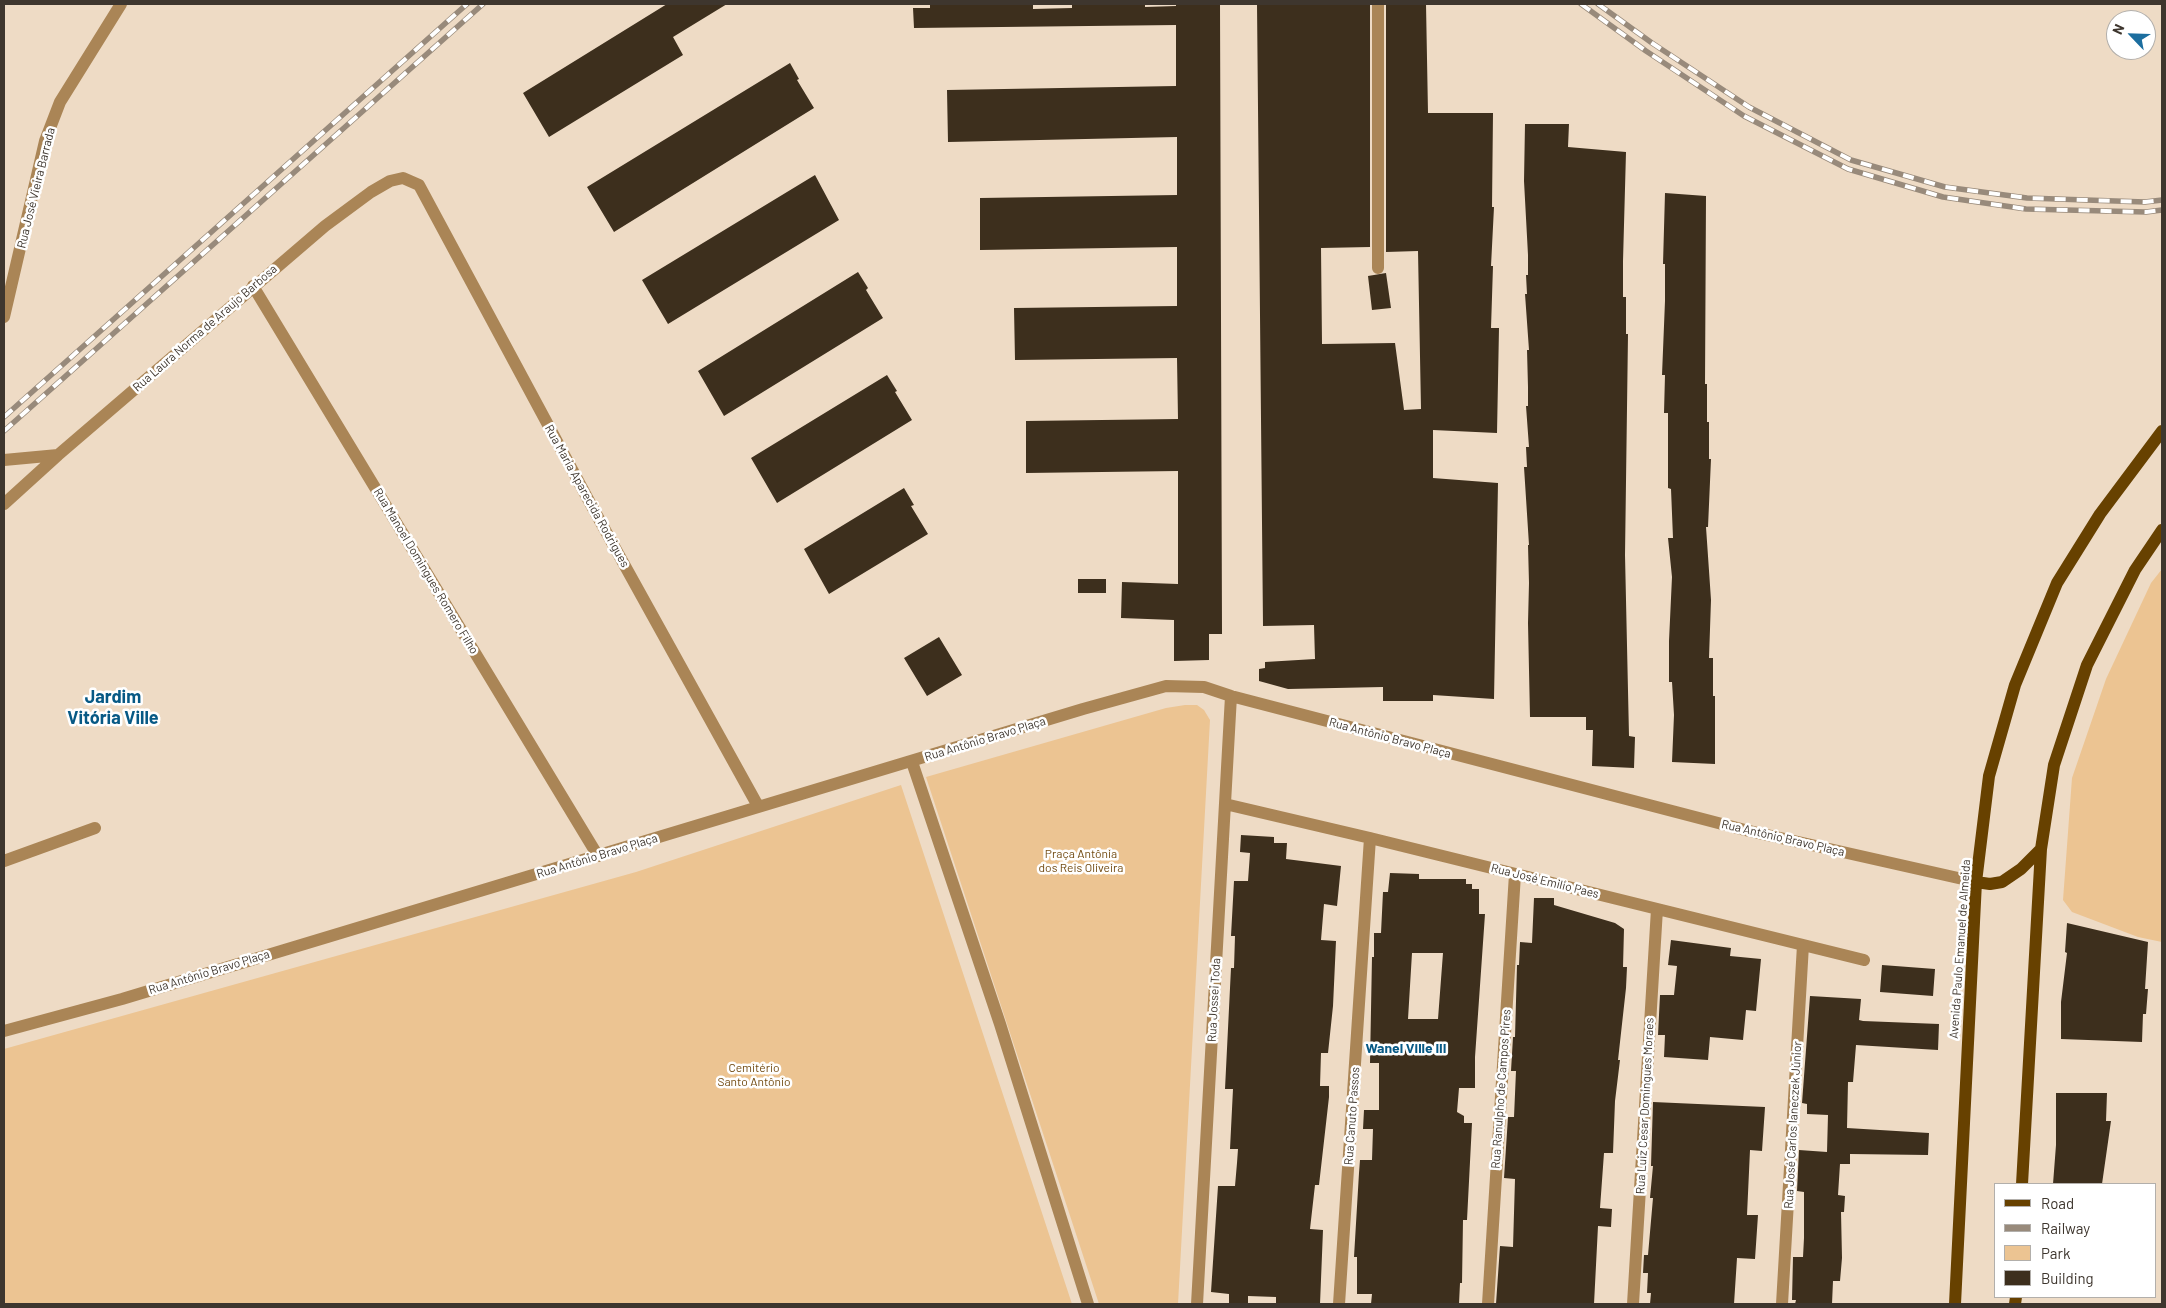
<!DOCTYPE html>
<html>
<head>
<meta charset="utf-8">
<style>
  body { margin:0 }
  #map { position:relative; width:2166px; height:1308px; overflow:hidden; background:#eedbc5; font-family:Barlow,sans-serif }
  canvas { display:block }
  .frame { position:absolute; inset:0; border:5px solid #3e362e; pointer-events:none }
  .legend { position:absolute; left:1994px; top:1183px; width:162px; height:115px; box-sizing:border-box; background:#fff; border:1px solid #b2afab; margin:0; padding:6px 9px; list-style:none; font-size:15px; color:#3e362e }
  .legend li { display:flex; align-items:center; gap:10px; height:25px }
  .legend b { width:25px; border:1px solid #b2afab }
  .north { position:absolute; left:2106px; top:10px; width:50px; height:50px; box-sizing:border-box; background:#fff; border:1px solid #b2afab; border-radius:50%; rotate:294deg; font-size:14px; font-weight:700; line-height:20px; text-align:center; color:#3e362e }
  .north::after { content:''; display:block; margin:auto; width:18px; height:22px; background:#1c6e9f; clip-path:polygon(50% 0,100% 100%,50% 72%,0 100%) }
</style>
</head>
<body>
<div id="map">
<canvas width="2166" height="1308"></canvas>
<div class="frame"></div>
<ul class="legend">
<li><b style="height:6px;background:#674100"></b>Road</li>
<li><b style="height:6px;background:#988a7b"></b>Railway</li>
<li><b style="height:14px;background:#ecc492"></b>Park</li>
<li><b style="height:14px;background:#3d2f1d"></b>Building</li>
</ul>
<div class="north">N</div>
</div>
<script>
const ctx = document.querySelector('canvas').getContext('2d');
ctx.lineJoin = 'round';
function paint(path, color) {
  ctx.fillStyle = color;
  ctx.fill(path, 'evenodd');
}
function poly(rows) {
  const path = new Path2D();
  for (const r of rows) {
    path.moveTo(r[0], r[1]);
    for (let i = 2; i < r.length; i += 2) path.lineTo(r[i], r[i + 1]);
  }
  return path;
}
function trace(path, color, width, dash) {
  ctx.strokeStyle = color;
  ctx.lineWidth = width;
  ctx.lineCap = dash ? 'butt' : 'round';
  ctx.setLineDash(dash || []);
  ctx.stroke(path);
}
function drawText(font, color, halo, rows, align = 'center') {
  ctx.font = font + ' Barlow,sans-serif';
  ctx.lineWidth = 5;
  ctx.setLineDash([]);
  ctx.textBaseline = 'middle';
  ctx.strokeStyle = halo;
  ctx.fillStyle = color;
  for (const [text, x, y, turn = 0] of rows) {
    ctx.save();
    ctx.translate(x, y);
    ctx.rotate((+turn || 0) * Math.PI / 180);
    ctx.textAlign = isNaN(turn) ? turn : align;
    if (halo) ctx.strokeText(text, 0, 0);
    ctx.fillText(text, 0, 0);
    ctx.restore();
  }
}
paint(poly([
  [2162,569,2162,942,2138,937,2072,912,2063,900,2072,778,2106,679,2151,583],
  [1185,705,1197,705,1204,710,1210,720,1178,1304,1099,1304,926,777,1166,708],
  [901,785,1072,1304,4,1304,4,1049,636,872]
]), '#ecc492');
paint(poly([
  [667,4,727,4,673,37,683,55,549,137,523,93],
  [930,4,1033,4,1033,9,1072,8,1072,4,1145,4,1145,7,1176,6,1176,4,1220,4,1222,634,1209,634,1209,660,1174,661,1174,620,1121,618,1122,582,1178,584,1178,471,1026,473,1026,421,1178,419,1177,358,1015,360,1014,308,1177,306,1177,247,980,250,980,198,1177,195,1177,137,948,142,947,90,1176,86,1176,25,914,28,913,8,930,8],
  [1257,4,1370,4,1370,247,1321,248,1322,344,1395,343,1404,410,1421,409,1418,251,1386,252,1386,4,1426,4,1428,113,1493,113,1492,207,1494,207,1491,266,1493,266,1491,328,1499,328,1497,433,1433,430,1433,478,1498,483,1494,699,1433,695,1433,701,1383,701,1383,687,1288,689,1259,681,1259,669,1265,668,1265,662,1315,659,1314,625,1263,626],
  [790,63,799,79,797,80,814,108,614,232,587,187],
  [1525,124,1569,124,1568,147,1626,152,1623,261,1623,297,1626,297,1626,334,1628,334,1625,555,1629,736,1635,737,1634,768,1592,766,1593,730,1586,730,1586,717,1530,717,1528,623,1529,583,1528,545,1529,545,1524,467,1527,467,1526,447,1529,447,1526,406,1528,406,1528,387,1527,350,1529,350,1525,294,1527,294,1526,275,1528,275,1528,255,1524,181],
  [815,175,839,220,668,324,642,280],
  [1665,193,1706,196,1705,384,1707,384,1707,422,1709,422,1709,459,1711,459,1708,527,1706,527,1711,600,1709,658,1713,658,1713,696,1715,696,1715,764,1672,762,1674,715,1672,682,1669,682,1669,641,1672,577,1668,538,1673,538,1671,489,1668,488,1668,413,1664,413,1665,375,1662,375,1665,301,1665,264,1663,264],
  [858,272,868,288,866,290,883,318,724,416,698,371],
  [1386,273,1391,308,1372,310,1368,276],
  [887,375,897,391,895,392,912,420,777,503,751,458],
  [904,488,914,505,911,506,928,534,829,594,804,549],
  [1078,579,1106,579,1106,593,1078,593],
  [939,637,962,675,927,696,904,658],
  [1241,835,1274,837,1274,843,1287,843,1286,859,1341,866,1337,906,1324,904,1321,940,1336,941,1333,1006,1328,1053,1321,1053,1320,1086,1329,1086,1329,1097,1319,1185,1315,1185,1310,1229,1323,1230,1320,1304,1276,1304,1276,1297,1248,1296,1248,1304,1229,1304,1229,1294,1211,1292,1218,1186,1235,1186,1237,1163,1238,1149,1230,1149,1233,1089,1225,1089,1231,968,1234,968,1235,936,1231,936,1234,881,1248,881,1250,853,1240,852],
  [1390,873,1419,874,1419,879,1466,879,1466,884,1472,884,1472,889,1479,889,1479,914,1485,914,1475,1057,1475,1088,1459,1088,1457,1112,1464,1116,1464,1123,1472,1123,1467,1220,1463,1220,1462,1283,1460,1283,1459,1304,1371,1304,1372,1294,1357,1294,1357,1257,1354,1257,1359,1173,1360,1160,1372,1160,1373,1129,1363,1129,1364,1110,1379,1110,1379,1063,1370,1063,1372,957,1374,957,1374,933,1381,933,1383,892,1388,892],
  [1412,953,1443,953,1438,1019,1408,1019],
  [1534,898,1554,898,1554,905,1615,923,1624,929,1623,967,1627,967,1626,988,1618,1060,1620,1060,1615,1101,1613,1153,1604,1153,1600,1208,1612,1209,1611,1227,1598,1226,1594,1304,1496,1304,1500,1246,1513,1247,1515,1179,1504,1178,1508,1117,1514,1117,1516,1071,1511,1071,1513,1037,1515,1037,1517,965,1519,965,1520,942,1532,943],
  [2067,923,2148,942,2145,989,2148,989,2146,1014,2143,1014,2142,1042,2061,1039,2061,1002,2067,953,2065,952],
  [1671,940,1731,948,1730,956,1761,959,1756,1011,1746,1010,1743,1040,1710,1037,1708,1060,1664,1057,1665,1035,1658,1035,1660,995,1674,995,1677,966,1668,965],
  [1882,965,1935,969,1933,996,1880,992],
  [1810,996,1861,999,1859,1020,1863,1021,1939,1024,1938,1050,1856,1045,1853,1082,1848,1082,1847,1128,1929,1133,1928,1155,1850,1154,1850,1164,1840,1164,1838,1195,1845,1196,1844,1212,1841,1212,1842,1258,1840,1281,1833,1281,1832,1304,1795,1304,1796,1300,1792,1300,1793,1257,1803,1257,1804,1238,1804,1192,1797,1191,1799,1150,1827,1152,1828,1115,1807,1114,1807,1104,1802,1103],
  [2056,1093,2107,1093,2106,1121,2111,1121,2102,1184,2053,1184,2056,1145],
  [1653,1102,1765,1107,1762,1151,1750,1150,1747,1215,1758,1215,1755,1259,1737,1258,1734,1304,1650,1304,1651,1293,1647,1293,1648,1273,1643,1273,1644,1255,1648,1255,1653,1198,1650,1198,1653,1166,1651,1166]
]), '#3d2f1d');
trace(poly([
  [1378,4,1378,268],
  [253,286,598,856],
  [4,317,45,141,60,102,121,4],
  [4,460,58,455],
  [4,504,58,455,325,226,371,192,390,181,403,178,419,185,589,501,758,806],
  [912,762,1000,1024,1088,1304],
  [1225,804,1370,838,1864,960],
  [4,861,95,828],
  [4,1031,122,999,1083,709,1166,686,1204,687,1231,696,1745,830,1976,882],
  [1197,1304,1231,696],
  [1339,1304,1370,838],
  [1488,1304,1515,874],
  [1633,1304,1657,909],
  [1782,1304,1803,945]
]), '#aa8556', 12);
trace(poly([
  [1976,882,1990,884,2002,882,2021,869,2041,849],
  [2022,1184,2041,849,2054,765,2087,665,2135,570,2162,530],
  [1955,1304,1976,882,1989,776,2015,685,2057,583,2100,514,2162,431],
  [2015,1304,2016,1297]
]), '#674100', 12);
const rail = poly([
  [1581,4,1646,51,1744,116,1848,169,1943,197,2026,209,2146,212,2162,210],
  [1598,4,1652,43,1749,107,1851,160,1945,187,2027,198,2145,202,2162,200],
  [4,417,467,4],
  [4,431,483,4]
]);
trace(rail, '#988a7b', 5.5);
trace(rail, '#fff', 4, [11]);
drawText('12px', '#3e362e', '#fff', [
  ["Rua José Vieira Barrada",36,188,-76],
  ["Rua Laura Norma de Araujo Barbosa",205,328,-41],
  ["Rua Maria Aparecida Rodrigues",587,496,61],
  ["Rua Manoel Domingues Romero Filho",426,571,59],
  ["Rua Antônio Bravo Plaça",1390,738,15],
  ["Rua Antônio Bravo Plaça",985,739,-17],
  ["Rua Antônio Bravo Plaça",1783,838,13],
  ["Rua Antônio Bravo Plaça",597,856,-17],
  ["Rua José Emilio Paes",1545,881,14],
  ["Avenida Paulo Emanuel de Almeida",1960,949,-86],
  ["Rua Antônio Bravo Plaça",209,972,-17],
  ["Rua Jossei Toda",1214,1000,-87],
  ["Rua Ranulpho de Campos Pires",1501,1089,-86],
  ["Rua Luiz Cesar Domingues Moraes",1645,1106,-87],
  ["Rua Canuto Passos",1352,1116,-86],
  ["Rua José Carlos Ianeczek Júnior",1793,1125,-87]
]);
drawText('12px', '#724b12', '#fff', [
  ["Praça Antônia",1081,854],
  ["dos Reis Oliveira",1081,868],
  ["Cemitério",754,1068],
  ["Santo Antônio",754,1082]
]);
drawText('bold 14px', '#075985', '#fff', [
  ["Wanel Ville III",1406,1048]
]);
drawText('bold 18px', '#075985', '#fff', [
  ["Jardim",113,697],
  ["Vitória Ville",113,718]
]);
</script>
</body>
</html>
